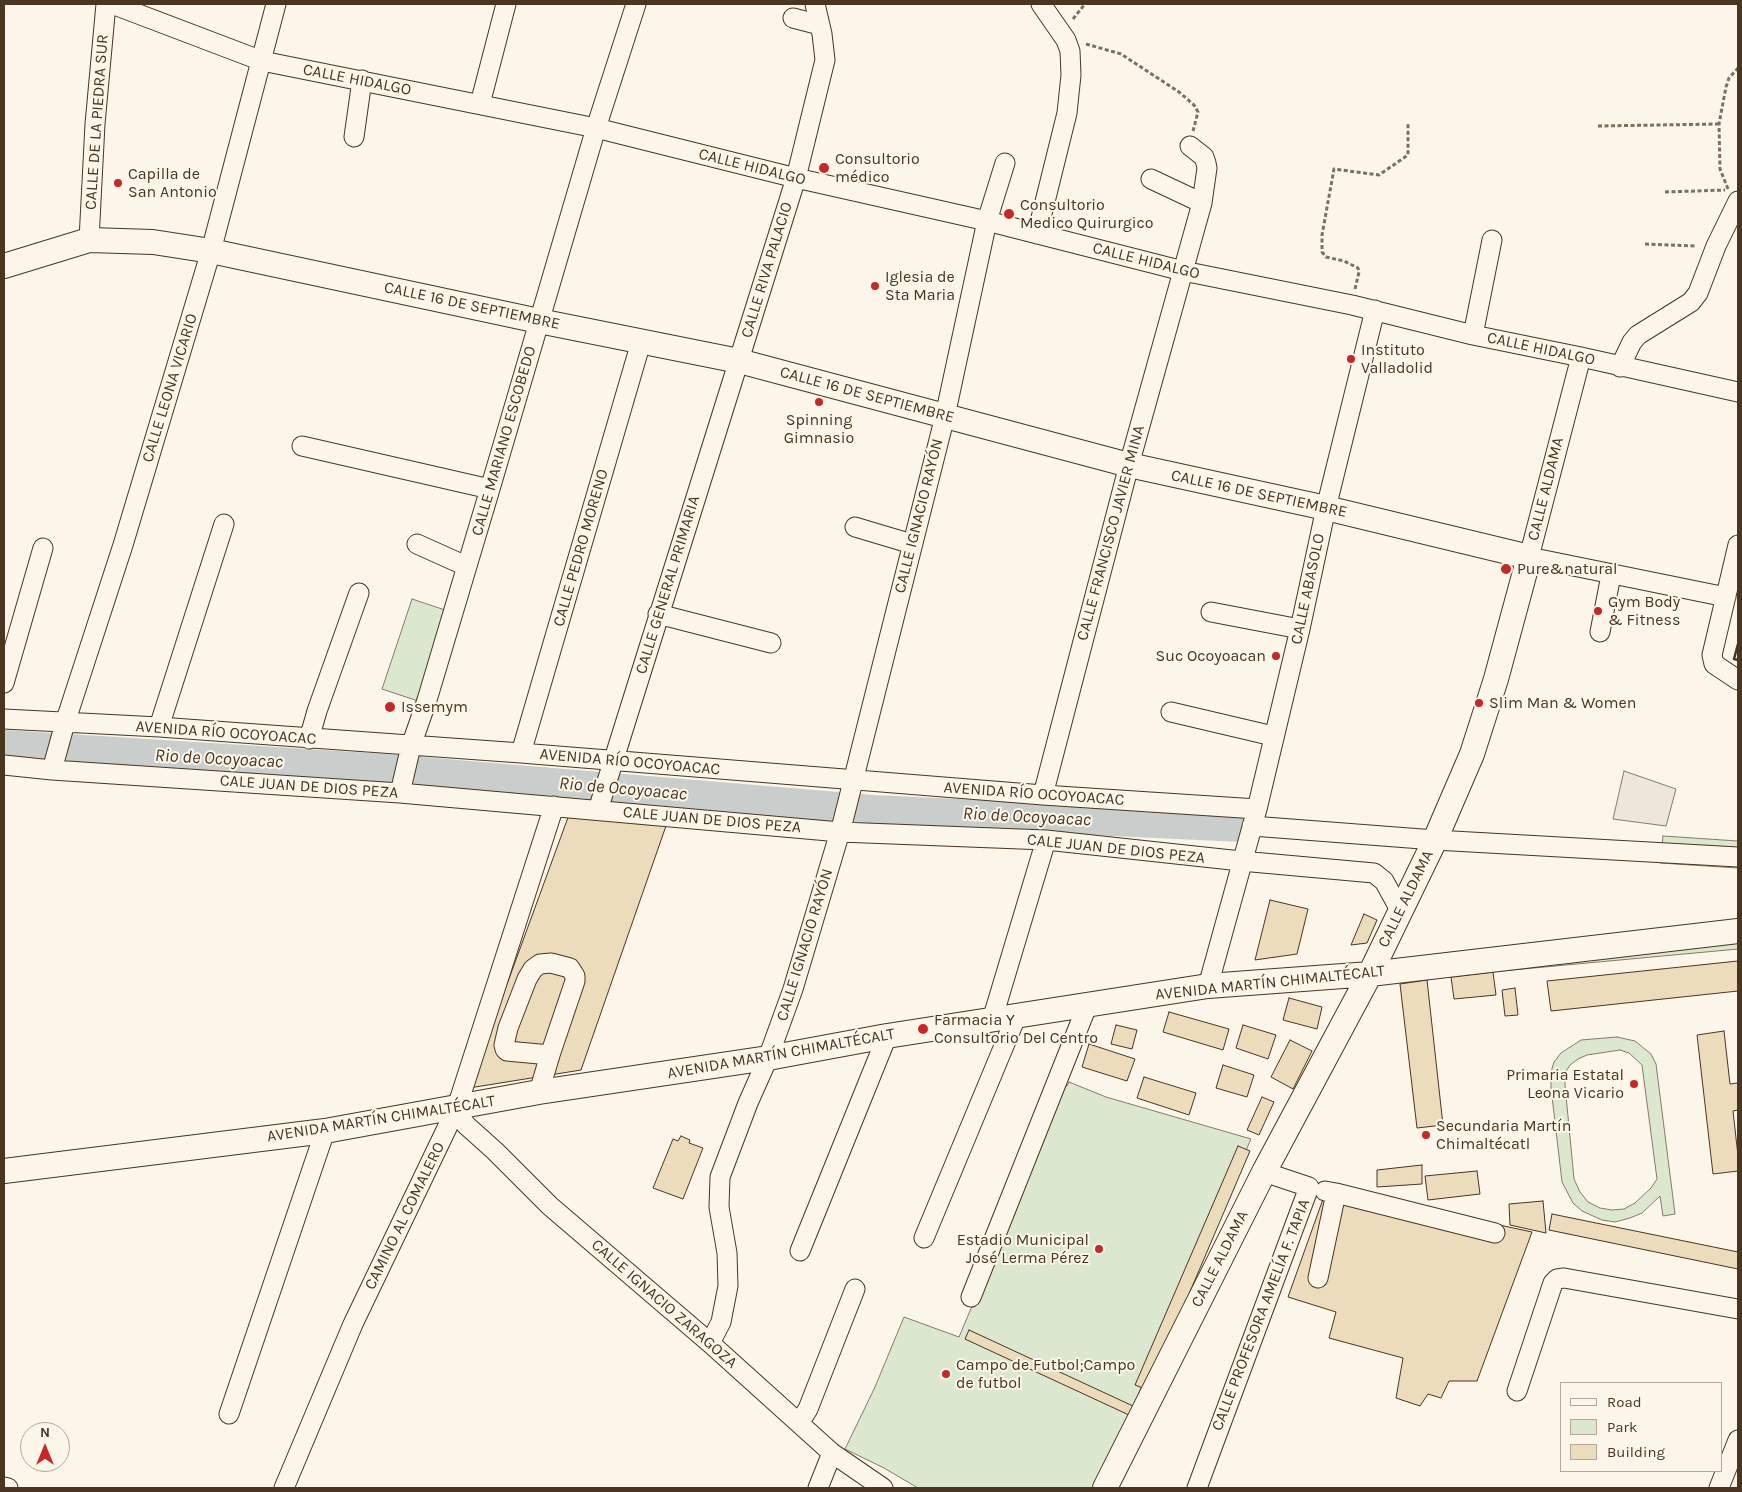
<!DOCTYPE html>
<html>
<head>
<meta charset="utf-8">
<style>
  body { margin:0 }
  #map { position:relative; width:1742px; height:1492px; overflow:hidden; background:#fbf6e9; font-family:Karla,sans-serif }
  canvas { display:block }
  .frame { position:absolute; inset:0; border:5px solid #4a3520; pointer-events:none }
  .legend { position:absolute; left:1560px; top:1382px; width:162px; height:90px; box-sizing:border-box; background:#fbf6e9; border:1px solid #b4a999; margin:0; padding:6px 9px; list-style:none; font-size:15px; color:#4a3520 }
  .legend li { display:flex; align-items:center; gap:10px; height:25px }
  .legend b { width:25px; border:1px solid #b4a999 }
  .north { position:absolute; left:20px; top:1422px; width:50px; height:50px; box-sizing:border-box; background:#fbf6e9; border:1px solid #b4a999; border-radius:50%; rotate:0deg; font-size:14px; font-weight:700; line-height:20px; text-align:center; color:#4a3520 }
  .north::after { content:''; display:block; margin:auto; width:18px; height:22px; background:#c62828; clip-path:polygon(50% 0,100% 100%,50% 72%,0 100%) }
</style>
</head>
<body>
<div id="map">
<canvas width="1742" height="1492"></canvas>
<div class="frame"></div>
<ul class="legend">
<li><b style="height:6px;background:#fbf6e9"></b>Road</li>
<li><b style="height:14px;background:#dce7d0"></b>Park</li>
<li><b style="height:14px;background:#ecdcbc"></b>Building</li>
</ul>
<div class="north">N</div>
</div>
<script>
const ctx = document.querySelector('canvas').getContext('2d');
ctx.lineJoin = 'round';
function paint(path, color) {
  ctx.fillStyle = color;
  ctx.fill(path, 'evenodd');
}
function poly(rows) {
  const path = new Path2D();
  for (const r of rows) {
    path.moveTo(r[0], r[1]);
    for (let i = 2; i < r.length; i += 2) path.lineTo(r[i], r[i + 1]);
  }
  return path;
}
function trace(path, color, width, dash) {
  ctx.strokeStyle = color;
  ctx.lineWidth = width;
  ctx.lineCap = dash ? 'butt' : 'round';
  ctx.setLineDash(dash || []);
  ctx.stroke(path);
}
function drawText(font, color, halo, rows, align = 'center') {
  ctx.font = font + ' Karla,sans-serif';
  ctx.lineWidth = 4;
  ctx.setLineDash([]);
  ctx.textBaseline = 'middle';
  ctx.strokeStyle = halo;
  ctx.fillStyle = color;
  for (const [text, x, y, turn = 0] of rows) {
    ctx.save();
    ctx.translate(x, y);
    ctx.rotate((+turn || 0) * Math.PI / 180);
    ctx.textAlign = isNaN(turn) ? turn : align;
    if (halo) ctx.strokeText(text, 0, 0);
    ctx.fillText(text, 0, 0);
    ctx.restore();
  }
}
const green = poly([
  [412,599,448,611,421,702,382,689,412,599],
  [1663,836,1738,841,1738,868,1660,863,1663,836],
  [1738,933,1738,949,1394,981,1738,933],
  [1617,1037,1635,1041,1651,1054,1656,1064,1675,1214,1663,1216,1660,1196,1642,1213,1630,1218,1615,1222,1602,1220,1582,1211,1573,1203,1562,1182,1551,1088,1551,1072,1554,1062,1561,1053,1581,1040,1617,1037],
  [1620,1050,1629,1053,1642,1065,1657,1179,1651,1188,1635,1203,1624,1209,1612,1210,1600,1208,1588,1202,1580,1192,1574,1179,1565,1085,1565,1073,1570,1065,1578,1059,1587,1055,1620,1050],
  [1069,1082,1106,1097,1251,1139,1129,1415,1094,1488,918,1488,884,1468,845,1449,875,1387,904,1317,959,1337,1025,1180,1061,1084,1067,1086,1069,1082]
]);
paint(green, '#dce7d0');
trace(green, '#887966', 1);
const parking = poly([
  [1624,771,1676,789,1666,826,1613,819,1624,771]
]);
paint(parking, '#ede7d9');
trace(parking, '#887966', 1);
trace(poly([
  [4,745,386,769,873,810,1242,827]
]), '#c9cecd', 30);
const building = poly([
  [570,812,667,823,581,1070,469,1088,570,812],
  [1270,900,1308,909,1297,954,1255,960,1270,900],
  [1364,914,1377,920,1367,943,1351,945,1364,914],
  [1738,961,1738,991,1551,1011,1547,981,1738,961],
  [1493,972,1496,995,1454,999,1451,977,1493,972],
  [1427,980,1443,1125,1417,1128,1400,984,1427,980],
  [1515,988,1518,1015,1505,1016,1502,990,1515,988],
  [1289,998,1322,1007,1317,1029,1283,1020,1289,998],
  [1169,1012,1229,1029,1223,1050,1163,1032,1169,1012],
  [1116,1025,1137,1030,1132,1049,1111,1044,1116,1025],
  [1243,1025,1276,1035,1268,1059,1236,1048,1243,1025],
  [1724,1031,1730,1084,1738,1083,1738,1110,1733,1111,1738,1156,1738,1171,1713,1174,1697,1035,1724,1031],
  [1290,1040,1312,1051,1293,1089,1271,1077,1290,1040],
  [1089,1044,1135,1059,1127,1081,1082,1067,1089,1044],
  [1223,1065,1254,1075,1247,1097,1216,1088,1223,1065],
  [1144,1077,1196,1093,1189,1115,1137,1098,1144,1077],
  [1262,1097,1274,1102,1259,1135,1247,1130,1262,1097],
  [681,1136,690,1140,689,1143,703,1148,683,1199,653,1188,673,1139,678,1141,681,1136],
  [1238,1146,1250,1151,1148,1390,1135,1385,1238,1146],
  [1422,1165,1422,1184,1377,1187,1377,1170,1422,1165],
  [1477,1171,1480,1194,1428,1200,1425,1176,1477,1171],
  [1327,1188,1532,1232,1477,1381,1449,1381,1441,1398,1428,1394,1420,1406,1396,1398,1403,1358,1329,1338,1336,1312,1288,1297,1327,1188],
  [1543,1201,1546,1233,1510,1225,1509,1204,1543,1201],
  [1552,1214,1738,1252,1738,1269,1549,1230,1552,1214],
  [969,1330,1133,1406,1129,1415,965,1339,969,1330]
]);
paint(building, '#ecdcbc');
trace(building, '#4a3520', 1);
const minor = poly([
  [112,4,262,61,596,128,796,178,987,221,1183,271,1352,305,1473,335,1581,357,1738,392],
  [793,18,820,25],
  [480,104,506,4],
  [354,137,362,80],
  [1151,179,1202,203],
  [1037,234,1067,113,1071,75,1070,51,1066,40,1041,4],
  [89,240,95,124,106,4],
  [1473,335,1492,240],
  [1581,357,1529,557,1726,597],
  [1620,367,1632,342,1638,335,1691,302,1698,293,1716,246,1738,201],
  [302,446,490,489],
  [855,527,912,544],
  [417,544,466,566],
  [1738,545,1712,655,1714,664,1738,680],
  [1211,612,1300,629],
  [658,614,771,643],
  [1600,632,1611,575],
  [4,683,43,548],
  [1171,712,1273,736],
  [4,719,159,727,521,753,1043,795,1257,809],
  [159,727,224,524],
  [309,739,317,711,359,593],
  [521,753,641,342],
  [4,765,52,770,400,793,840,832,1046,840,1241,861,1374,873,1384,881,1400,910],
  [52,770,65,723,123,545,211,251,276,4],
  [400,793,411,746,427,700,490,489,596,128,636,4],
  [1043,795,1129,465,1202,203,1207,168,1206,163,1204,157,1190,146],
  [598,810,796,178,825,60,822,34,815,4],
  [1252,826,1435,840,1738,857],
  [1208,986,1257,809,1300,629,1326,508,1375,310],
  [992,1020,1046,840],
  [539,1092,550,1055,575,981,575,976,570,968,551,963,540,964,533,969,527,979,508,1028,504,1045,505,1049,507,1051,550,1055],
  [457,1107,461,1118,466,1125,495,1151,550,1206,710,1343,832,1453,883,1488],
  [1336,1193,1495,1233],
  [924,1238,1016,1017],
  [800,1251,887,1036],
  [1318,1278,1336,1193,1325,1191],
  [971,1297,1087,1006],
  [710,1343,721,1322,728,1286,727,1253,719,1207,720,1177,748,1103,768,1058,793,989,842,825,945,416,987,221,1005,163],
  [1517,1391,1553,1283,1557,1279,1564,1278,1738,1309],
  [229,1414,325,1131],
  [799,1423,808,1409,855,1289],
  [4,1487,8,1488],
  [284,1488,353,1324,457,1107,554,806],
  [818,1488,832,1453],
  [1197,1488,1309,1187,1264,1172],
  [1719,1488,1738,1440]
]);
const major = poly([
  [4,266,89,240,153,242,211,251,539,321,739,361,1129,465,1326,508,1529,557,1496,679,1472,754,1435,840,1370,974,1264,1172,1105,1488],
  [4,1171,325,1131,539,1092,768,1058,887,1036,1208,986,1370,974,1738,931]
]);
trace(minor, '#4a3520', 21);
trace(major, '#4a3520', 26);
trace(poly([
  [1073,19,1085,4],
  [1086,44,1121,54,1179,92,1194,105,1198,112,1193,131],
  [1598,126,1719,124],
  [1728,189,1720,169,1719,124,1726,87,1729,78,1738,68],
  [1665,192,1725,190],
  [1645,244,1697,246],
  [1355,289,1359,272,1358,268,1344,261,1326,257,1322,252,1322,235,1334,169,1379,175,1408,155,1408,122]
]), '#7f6f5c', 3, [4, 2.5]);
trace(minor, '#fbf6e9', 19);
trace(major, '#fbf6e9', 24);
trace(poly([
  [1738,644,1734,659,1738,660]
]), '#4a3520', 2.5);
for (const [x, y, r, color] of [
  [824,168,6,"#c62828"],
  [118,183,5,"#c62828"],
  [1009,214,6,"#c62828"],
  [875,286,5,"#c62828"],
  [1351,359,5,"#c62828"],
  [819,402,5,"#c62828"],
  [1506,569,6,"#c62828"],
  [1598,611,5,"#c62828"],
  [1276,656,5,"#c62828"],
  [1479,703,5,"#c62828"],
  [390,707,6,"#c62828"],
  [923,1029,6,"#c62828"],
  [1634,1084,5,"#c62828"],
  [1426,1135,5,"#c62828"],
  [1099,1249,5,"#c62828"],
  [946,1374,5,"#c62828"]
]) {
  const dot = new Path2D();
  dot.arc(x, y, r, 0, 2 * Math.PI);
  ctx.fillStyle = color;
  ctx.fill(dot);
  trace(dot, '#fbf6e9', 2);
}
drawText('16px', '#4a3520', '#fbf6e9', [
  ["CALLE HIDALGO",357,80,11],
  ["CALLE DE LA PIEDRA SUR",97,122,-86],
  ["CALLE HIDALGO",752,167,14],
  ["CALLE HIDALGO",1146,261,14],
  ["CALLE RIVA PALACIO",767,270,-73],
  ["CALLE 16 DE SEPTIEMBRE",472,306,12],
  ["CALLE HIDALGO",1541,349,12],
  ["CALLE LEONA VICARIO",170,388,-73],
  ["CALLE 16 DE SEPTIEMBRE",867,395,15],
  ["CALLE MARIANO ESCOBEDO",504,441,-74],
  ["CALLE ALDAMA",1546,489,-76],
  ["CALLE 16 DE SEPTIEMBRE",1259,494,12],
  ["CALLE IGNACIO RAYÓN",919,516,-76],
  ["CALLE FRANCISCO JAVIER MINA",1111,533,-75],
  ["CALLE PEDRO MORENO",581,548,-74],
  ["CALLE GENERAL PRIMARIA",668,585,-73],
  ["CALLE ABASOLO",1308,589,-78],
  ["AVENIDA RÍO OCOYOACAC",226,733,4],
  ["AVENIDA RÍO OCOYOACAC",630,762,5],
  ["CALE JUAN DE DIOS PEZA",309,787,4],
  ["AVENIDA RÍO OCOYOACAC",1034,794,4],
  ["CALE JUAN DE DIOS PEZA",712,820,5],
  ["CALE JUAN DE DIOS PEZA",1116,849,6],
  ["CALLE ALDAMA",1406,899,-64],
  ["CALLE IGNACIO RAYÓN",805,945,-73],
  ["AVENIDA MARTÍN CHIMALTÉCALT",1270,983,-6],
  ["AVENIDA MARTÍN CHIMALTÉCALT",781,1054,-10],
  ["AVENIDA MARTÍN CHIMALTÉCALT",381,1119,-9],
  ["CAMINO AL COMALERO",405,1216,-64],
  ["CALLE ALDAMA",1220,1259,-63],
  ["CALLE IGNACIO ZARAGOZA",664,1304,41],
  ["CALLE PROFESORA AMELÍA F. TAPIA",1261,1315,-69]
]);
drawText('16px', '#4a3520', '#fbf6e9', [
  ["Consultorio",835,159],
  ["médico",835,177],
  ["Capilla de",128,174],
  ["San Antonio",128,192],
  ["Consultorio",1020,205],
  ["Medico Quirurgico",1020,223],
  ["Iglesia de",885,277],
  ["Sta Maria",885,295],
  ["Instituto",1361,350],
  ["Valladolid",1361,368],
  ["Spinning",819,420,"center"],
  ["Gimnasio",819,438,"center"],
  ["Pure&natural",1517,569],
  ["Gym Body",1608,602],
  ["& Fitness",1608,620],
  ["Suc Ocoyoacan",1266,656,"right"],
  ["Slim Man & Women",1489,703],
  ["Issemym",401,707],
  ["Farmacia Y",934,1020],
  ["Consultorio Del Centro",934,1038],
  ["Primaria Estatal",1624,1075,"right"],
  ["Leona Vicario",1624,1093,"right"],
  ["Secundaria Martín",1436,1126],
  ["Chimaltécatl",1436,1144],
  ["Estadio Municipal",1089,1240,"right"],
  ["José Lerma Pérez",1089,1258,"right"],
  ["Campo de Futbol;Campo",956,1365],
  ["de futbol",956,1383]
], 'left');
drawText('italic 18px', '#4a3520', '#fbf6e9', [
  ["Rio de Ocoyoacac",219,759,3],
  ["Rio de Ocoyoacac",623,789,5],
  ["Rio de Ocoyoacac",1027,817,3]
]);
</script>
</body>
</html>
